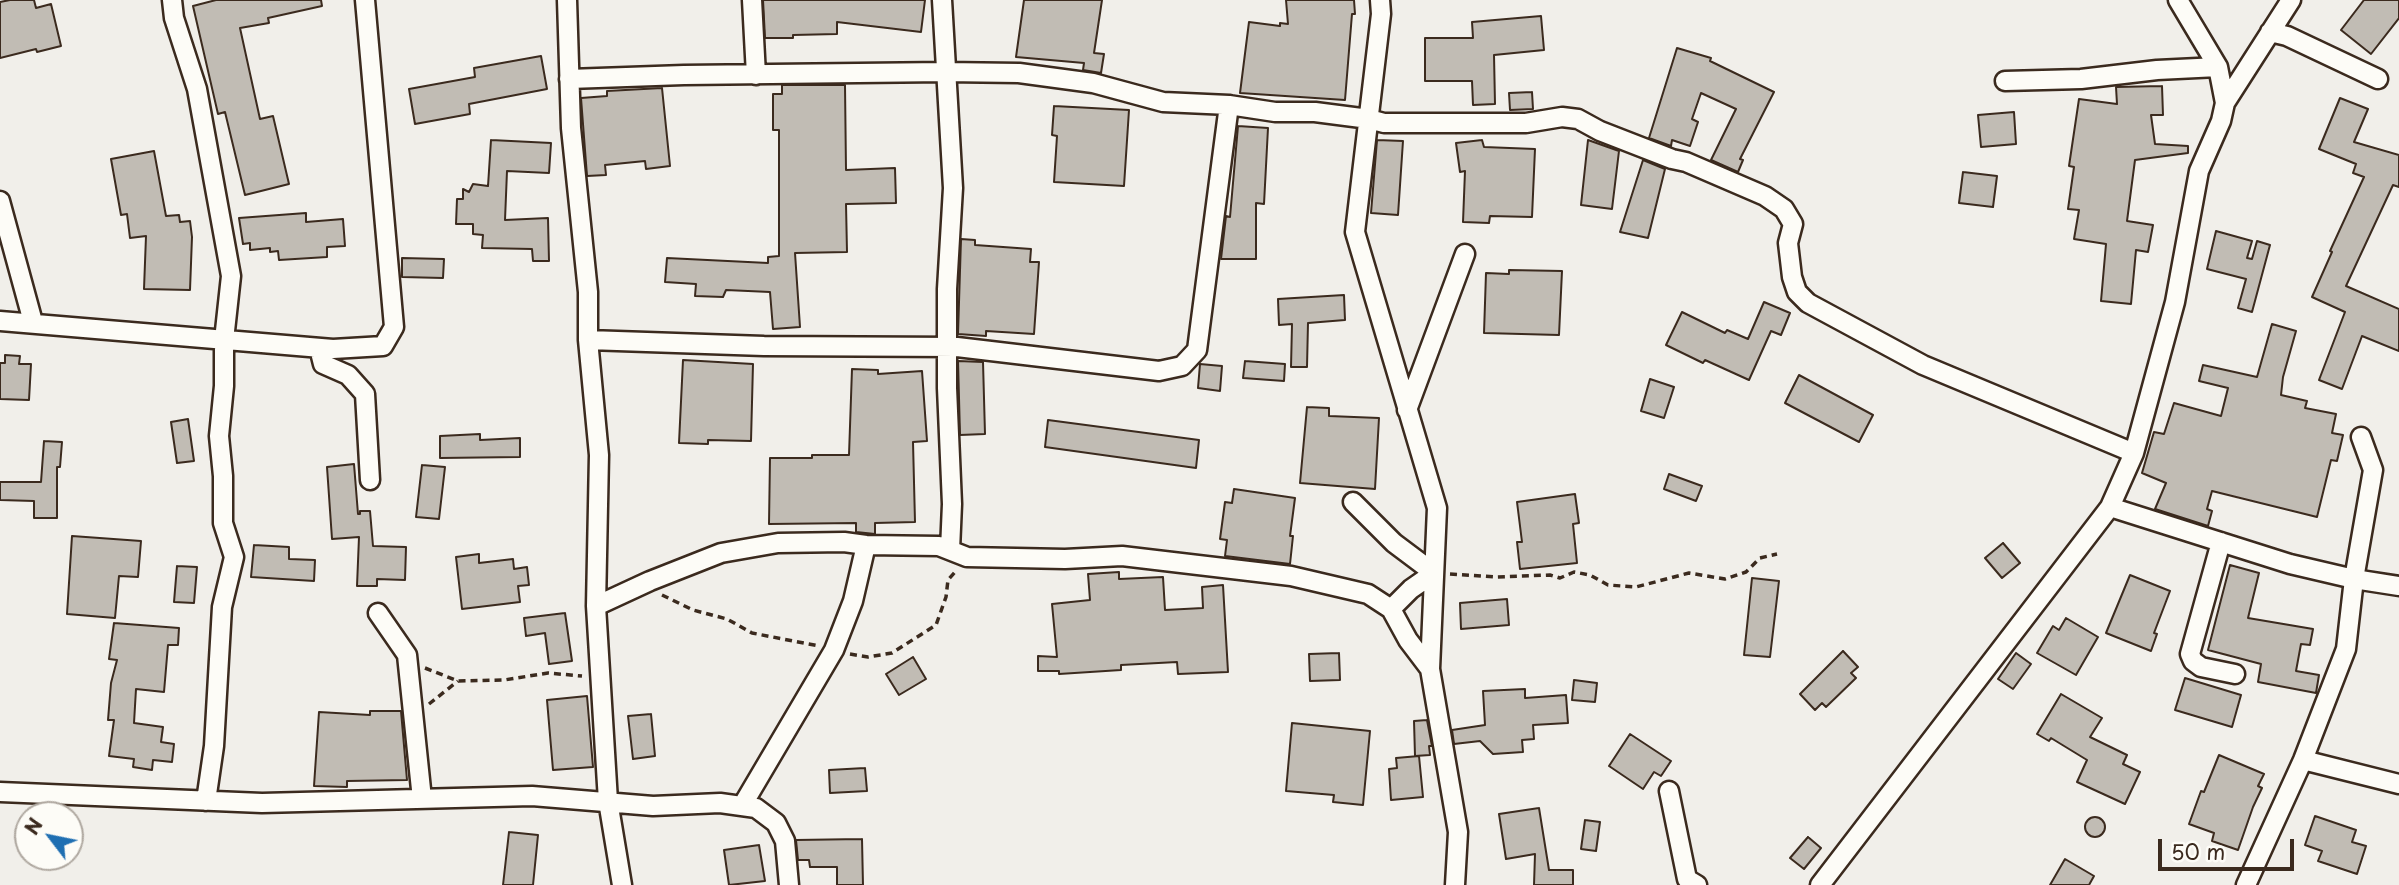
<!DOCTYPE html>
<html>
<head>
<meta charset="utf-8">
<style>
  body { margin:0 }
  #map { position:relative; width:2399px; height:885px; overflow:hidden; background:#f1efea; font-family:"Playpen Sans",sans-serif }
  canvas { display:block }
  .north { position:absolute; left:14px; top:801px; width:70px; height:70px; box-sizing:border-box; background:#fdfcf7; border:2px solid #afa8a0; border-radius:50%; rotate:302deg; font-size:19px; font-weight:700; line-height:28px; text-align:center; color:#3b2a1e }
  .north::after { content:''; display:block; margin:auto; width:24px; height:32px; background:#1f6fb2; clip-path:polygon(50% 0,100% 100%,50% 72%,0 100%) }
  .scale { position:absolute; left:2158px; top:839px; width:136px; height:32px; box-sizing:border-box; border:4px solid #3b2a1e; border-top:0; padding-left:9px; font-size:21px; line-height:24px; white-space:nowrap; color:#3b2a1e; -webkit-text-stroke:5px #fdfcf7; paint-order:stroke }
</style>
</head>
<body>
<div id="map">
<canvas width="2399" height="885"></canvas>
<div class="north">N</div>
<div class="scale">50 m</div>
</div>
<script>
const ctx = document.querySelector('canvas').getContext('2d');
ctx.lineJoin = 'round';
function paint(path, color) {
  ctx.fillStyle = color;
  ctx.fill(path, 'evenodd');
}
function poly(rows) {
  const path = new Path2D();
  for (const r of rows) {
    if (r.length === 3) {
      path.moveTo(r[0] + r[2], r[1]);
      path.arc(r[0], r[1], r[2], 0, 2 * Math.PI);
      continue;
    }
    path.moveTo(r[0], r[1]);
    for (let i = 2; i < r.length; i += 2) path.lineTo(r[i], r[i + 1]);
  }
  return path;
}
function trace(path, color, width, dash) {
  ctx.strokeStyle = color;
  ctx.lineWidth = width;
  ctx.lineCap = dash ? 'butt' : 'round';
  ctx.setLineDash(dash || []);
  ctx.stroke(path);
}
const building = poly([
  [10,0,34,0,36,8,51,4,61,46,37,52,36,49,0,58,0,2,10,0],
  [216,0,321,0,322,6,268,18,269,23,240,28,260,119,273,116,289,184,245,195,225,112,218,114,193,6,216,0],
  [763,0,925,0,921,32,837,22,837,34,793,35,793,38,765,38,763,0],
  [1024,0,1102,0,1094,53,1104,54,1101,73,1083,70,1084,63,1016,57,1024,0],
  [1286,0,1354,0,1355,14,1352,14,1345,100,1240,93,1249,22,1280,26,1280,23,1288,24,1286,0],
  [2364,0,2399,0,2399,18,2371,54,2341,30,2364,0],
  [1541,16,1544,50,1494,55,1495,104,1473,105,1472,81,1425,81,1425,38,1473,38,1472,22,1541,16],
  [1677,48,1711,58,1710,61,1774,92,1740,159,1743,160,1738,172,1711,160,1736,109,1701,93,1692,119,1698,122,1690,146,1672,140,1671,146,1649,138,1677,48],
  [541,56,547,89,469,104,470,114,415,124,409,89,475,77,474,68,541,56],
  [782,85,845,85,846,170,895,168,896,203,846,204,847,252,795,253,800,327,773,329,770,292,726,290,723,297,695,296,696,284,665,282,667,258,768,263,768,257,779,256,779,130,773,130,773,94,782,94,782,85],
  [2162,86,2163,115,2151,115,2155,144,2188,146,2188,153,2135,160,2127,221,2153,225,2148,252,2136,250,2131,304,2101,301,2106,244,2074,239,2079,210,2068,209,2074,167,2069,166,2079,99,2117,104,2116,87,2162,86],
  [662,88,670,166,646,169,645,161,605,165,606,175,587,176,581,98,607,96,607,91,662,88],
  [1532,92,1533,109,1510,110,1509,93,1532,92],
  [2340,98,2368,109,2354,142,2399,155,2399,187,2393,185,2346,286,2399,309,2399,351,2362,336,2342,389,2319,380,2345,312,2312,297,2332,252,2330,251,2364,177,2353,173,2356,164,2319,149,2340,98],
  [1054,106,1129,110,1124,186,1054,182,1057,136,1052,135,1054,106],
  [2014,112,2016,144,1981,147,1978,115,2014,112],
  [1238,126,1268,128,1264,204,1256,203,1256,259,1221,259,1226,216,1230,217,1238,126],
  [491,140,551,143,549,173,507,171,505,220,548,218,549,261,533,261,532,249,482,248,483,235,473,234,473,224,456,224,457,199,463,199,463,189,469,192,473,184,488,186,491,140],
  [1377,140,1403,141,1398,215,1371,213,1377,140],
  [1482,140,1484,147,1535,149,1532,217,1490,216,1489,223,1463,222,1465,171,1460,172,1456,143,1482,140],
  [1588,140,1619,151,1612,209,1581,205,1588,140],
  [154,151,166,216,179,215,180,222,190,221,192,237,190,290,144,289,146,236,130,238,127,214,121,215,111,159,154,151],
  [1643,160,1665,169,1648,238,1620,232,1643,160],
  [1963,172,1997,176,1993,207,1959,203,1963,172],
  [306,213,306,222,343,219,345,246,327,247,327,257,279,260,278,251,270,252,270,248,250,250,250,243,243,244,239,218,306,213],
  [2216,231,2252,241,2247,258,2252,259,2257,241,2270,245,2252,312,2238,308,2246,279,2207,269,2216,231],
  [961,239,975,240,975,245,1031,249,1030,262,1039,262,1034,334,986,331,986,336,958,334,961,239],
  [402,258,444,259,443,278,402,277,402,258],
  [1509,270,1562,271,1559,335,1484,333,1486,273,1509,274,1509,270],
  [1344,295,1345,320,1308,323,1307,367,1291,367,1292,324,1279,325,1278,299,1344,295],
  [1764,302,1790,313,1781,335,1771,331,1749,380,1705,360,1703,363,1666,345,1682,312,1725,333,1727,330,1748,339,1764,302],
  [2272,324,2296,331,2283,377,2281,395,2307,401,2305,408,2336,414,2332,433,2343,435,2337,461,2331,460,2317,517,2212,491,2207,509,2212,511,2208,526,2155,509,2166,483,2142,473,2154,432,2164,434,2174,403,2221,416,2228,388,2199,381,2203,365,2257,377,2272,324],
  [5,355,20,356,19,364,31,364,29,400,0,399,0,363,5,363,5,355],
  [683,360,753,364,751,441,708,440,708,444,679,443,683,360],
  [958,361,983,362,985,434,960,435,958,361],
  [1245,361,1285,364,1284,381,1243,378,1245,361],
  [1200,364,1222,366,1220,391,1198,388,1200,364],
  [852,369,878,370,878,374,922,371,927,441,913,442,915,522,875,523,875,534,856,532,856,523,769,524,770,458,812,458,812,455,849,455,852,369],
  [1799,375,1873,415,1859,442,1785,403,1799,375],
  [1650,379,1674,387,1664,418,1641,411,1650,379],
  [1307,407,1329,408,1329,416,1379,418,1375,489,1300,483,1307,407],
  [188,419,194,461,177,463,171,422,188,419],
  [1048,420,1199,440,1196,468,1045,447,1048,420],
  [480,434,480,440,520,438,520,457,440,458,440,436,480,434],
  [44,441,62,442,60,467,57,467,57,518,34,518,34,501,0,500,0,482,41,482,44,441],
  [354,464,358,514,360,514,360,511,370,511,373,546,406,547,405,580,377,579,377,586,357,586,359,537,332,539,327,467,354,464],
  [422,465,445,467,439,519,416,517,422,465],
  [1669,474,1702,486,1696,501,1664,489,1669,474],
  [1234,489,1295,498,1290,536,1293,536,1290,564,1225,556,1227,540,1220,539,1225,502,1232,503,1234,489],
  [1575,494,1579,523,1573,524,1577,563,1520,569,1517,542,1522,542,1517,502,1575,494],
  [72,536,141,541,138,577,119,576,115,618,67,614,72,536],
  [2003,543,2020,563,2002,578,1985,558,2003,543],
  [254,545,289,547,289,559,315,560,314,581,251,577,254,545],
  [479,554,479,563,513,559,514,569,527,567,529,585,518,586,520,602,462,609,456,557,479,554],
  [2230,565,2259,573,2248,618,2313,629,2310,645,2301,644,2296,671,2319,675,2316,693,2258,682,2261,664,2208,650,2230,565],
  [177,566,197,567,194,603,174,602,177,566],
  [1119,572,1119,579,1163,577,1165,610,1203,608,1202,587,1223,585,1228,672,1178,674,1177,662,1121,665,1121,670,1059,674,1059,671,1038,671,1038,656,1057,657,1052,604,1090,600,1088,574,1119,572],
  [2130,575,2170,591,2154,633,2157,634,2151,651,2106,633,2130,575],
  [1752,578,1779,581,1770,657,1744,655,1752,578],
  [1507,599,1509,625,1461,629,1460,603,1507,599],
  [565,613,572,661,549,664,545,633,526,636,524,618,565,613],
  [2066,618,2098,637,2076,675,2037,653,2053,626,2059,630,2066,618],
  [114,623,179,628,178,645,168,645,164,692,136,689,134,723,163,727,161,742,174,744,172,762,153,760,152,770,133,767,134,759,109,756,114,720,108,720,111,683,117,660,109,659,114,623],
  [1843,651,1858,667,1851,673,1856,678,1826,707,1822,703,1815,710,1800,694,1843,651],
  [1339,653,1340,680,1310,681,1309,654,1339,653],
  [2016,653,2031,664,2013,689,1998,679,2016,653],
  [913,657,926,679,899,695,886,674,913,657],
  [2185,678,2241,695,2232,727,2175,710,2185,678],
  [1574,680,1597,683,1595,702,1572,700,1574,680],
  [1525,689,1525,698,1566,695,1568,723,1533,725,1534,739,1522,740,1523,752,1493,754,1480,741,1454,744,1452,730,1485,725,1483,691,1525,689],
  [2061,694,2102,718,2090,737,2127,755,2123,764,2140,772,2125,804,2077,782,2087,760,2051,738,2049,741,2037,734,2061,694],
  [587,696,593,767,553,770,547,700,587,696],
  [370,711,401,711,407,780,347,781,347,787,314,786,319,712,370,715,370,711],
  [651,714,655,756,633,759,628,716,651,714],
  [1427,720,1432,746,1429,746,1430,755,1415,756,1414,721,1427,720],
  [1292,723,1370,731,1363,805,1333,802,1334,795,1286,791,1292,723],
  [1630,734,1671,761,1661,776,1654,772,1643,789,1609,766,1630,734],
  [2219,755,2264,774,2258,786,2262,788,2253,807,2238,850,2212,841,2214,833,2189,824,2201,791,2204,792,2219,755],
  [1419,756,1423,797,1391,800,1389,769,1397,768,1396,758,1419,756],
  [865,768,867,791,830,793,829,770,865,768],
  [1539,808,1549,870,1573,870,1573,885,1534,885,1535,854,1506,859,1499,814,1539,808],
  [2315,816,2356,830,2352,842,2366,846,2357,874,2318,861,2322,851,2305,845,2315,816],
  [2095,827,10],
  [1585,820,1600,822,1596,851,1581,849,1585,820],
  [509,832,538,835,533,885,503,885,509,832],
  [1808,837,1821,848,1804,869,1790,858,1808,837],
  [862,839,863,885,837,885,837,867,810,867,809,860,798,860,796,840,862,839],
  [759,845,765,881,729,885,724,850,759,845],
  [2065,859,2094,876,2089,885,2050,885,2065,859]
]);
paint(building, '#c1bcb4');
trace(building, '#3b2a1e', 2);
const minor = poly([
  [172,0,174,18,197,89,231,276,224,340,224,386,219,436,223,476,223,523,234,557,222,607,214,746,206,801],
  [567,0,571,128,588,292,588,340,599,455,596,606,608,801,622,885],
  [752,0,756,75],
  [942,0,953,188,947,289,947,388,952,504,950,550],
  [1380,0,1381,14,1355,232,1437,508,1430,669,1458,832,1455,885],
  [2270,32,2287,36,2378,79],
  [569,79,684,75,945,72,1019,73,1093,83,1163,102,1229,105,1275,112,1315,112,1369,119,1384,123,1526,123,1562,117,1578,119,1600,131,1672,159,1686,162,1765,196,1784,209,1793,224,1788,243,1792,277,1797,292,1808,303,1923,365,2134,453],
  [2005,81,2081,79,2157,70,2218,67],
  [2225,103,2291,0],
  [0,201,33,322],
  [0,321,333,349,383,346,394,327,365,0],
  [588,340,764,346,957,347,1159,371,1182,366,1197,350,1229,105],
  [319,348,323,364,348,375,365,394,370,480],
  [1407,410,1465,254],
  [1353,502,1394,543,1434,573],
  [2110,507,2290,564,2354,579,2399,586],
  [2221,542,2190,654,2193,661,2201,667,2235,674],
  [596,606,650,581,721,553,778,543,844,542,866,545,939,546,967,557,1065,559,1122,556,1291,576,1368,594,1391,609],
  [378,613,407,655,422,799],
  [1430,669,1408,640,1391,609,1411,589,1434,573],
  [2303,760,2399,784],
  [1669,791,1687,879,1697,885],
  [0,792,262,803,532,796,653,806,720,803,756,808,776,823,785,841,789,885],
  [742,806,834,650,853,601,866,545],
  [1820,885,2110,507,2134,453,2175,302,2199,171,2221,121,2225,103,2218,67,2178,0],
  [2246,885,2303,760,2346,649,2354,579,2373,470,2361,437]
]);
trace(minor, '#3b2a1e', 23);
trace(poly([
  [1450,574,1496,577,1550,575,1560,578,1574,572,1590,575,1608,585,1636,587,1689,573,1725,579,1746,572,1760,558,1777,554],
  [662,595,693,610,727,619,752,633,819,646],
  [850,654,868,657,892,653,936,625,946,597,948,580,956,571],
  [425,668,458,681,504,680,548,673,582,676],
  [429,704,458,681]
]), '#3b2a1e', 3.5, [7, 5]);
trace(minor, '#fdfcf7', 18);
</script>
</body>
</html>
